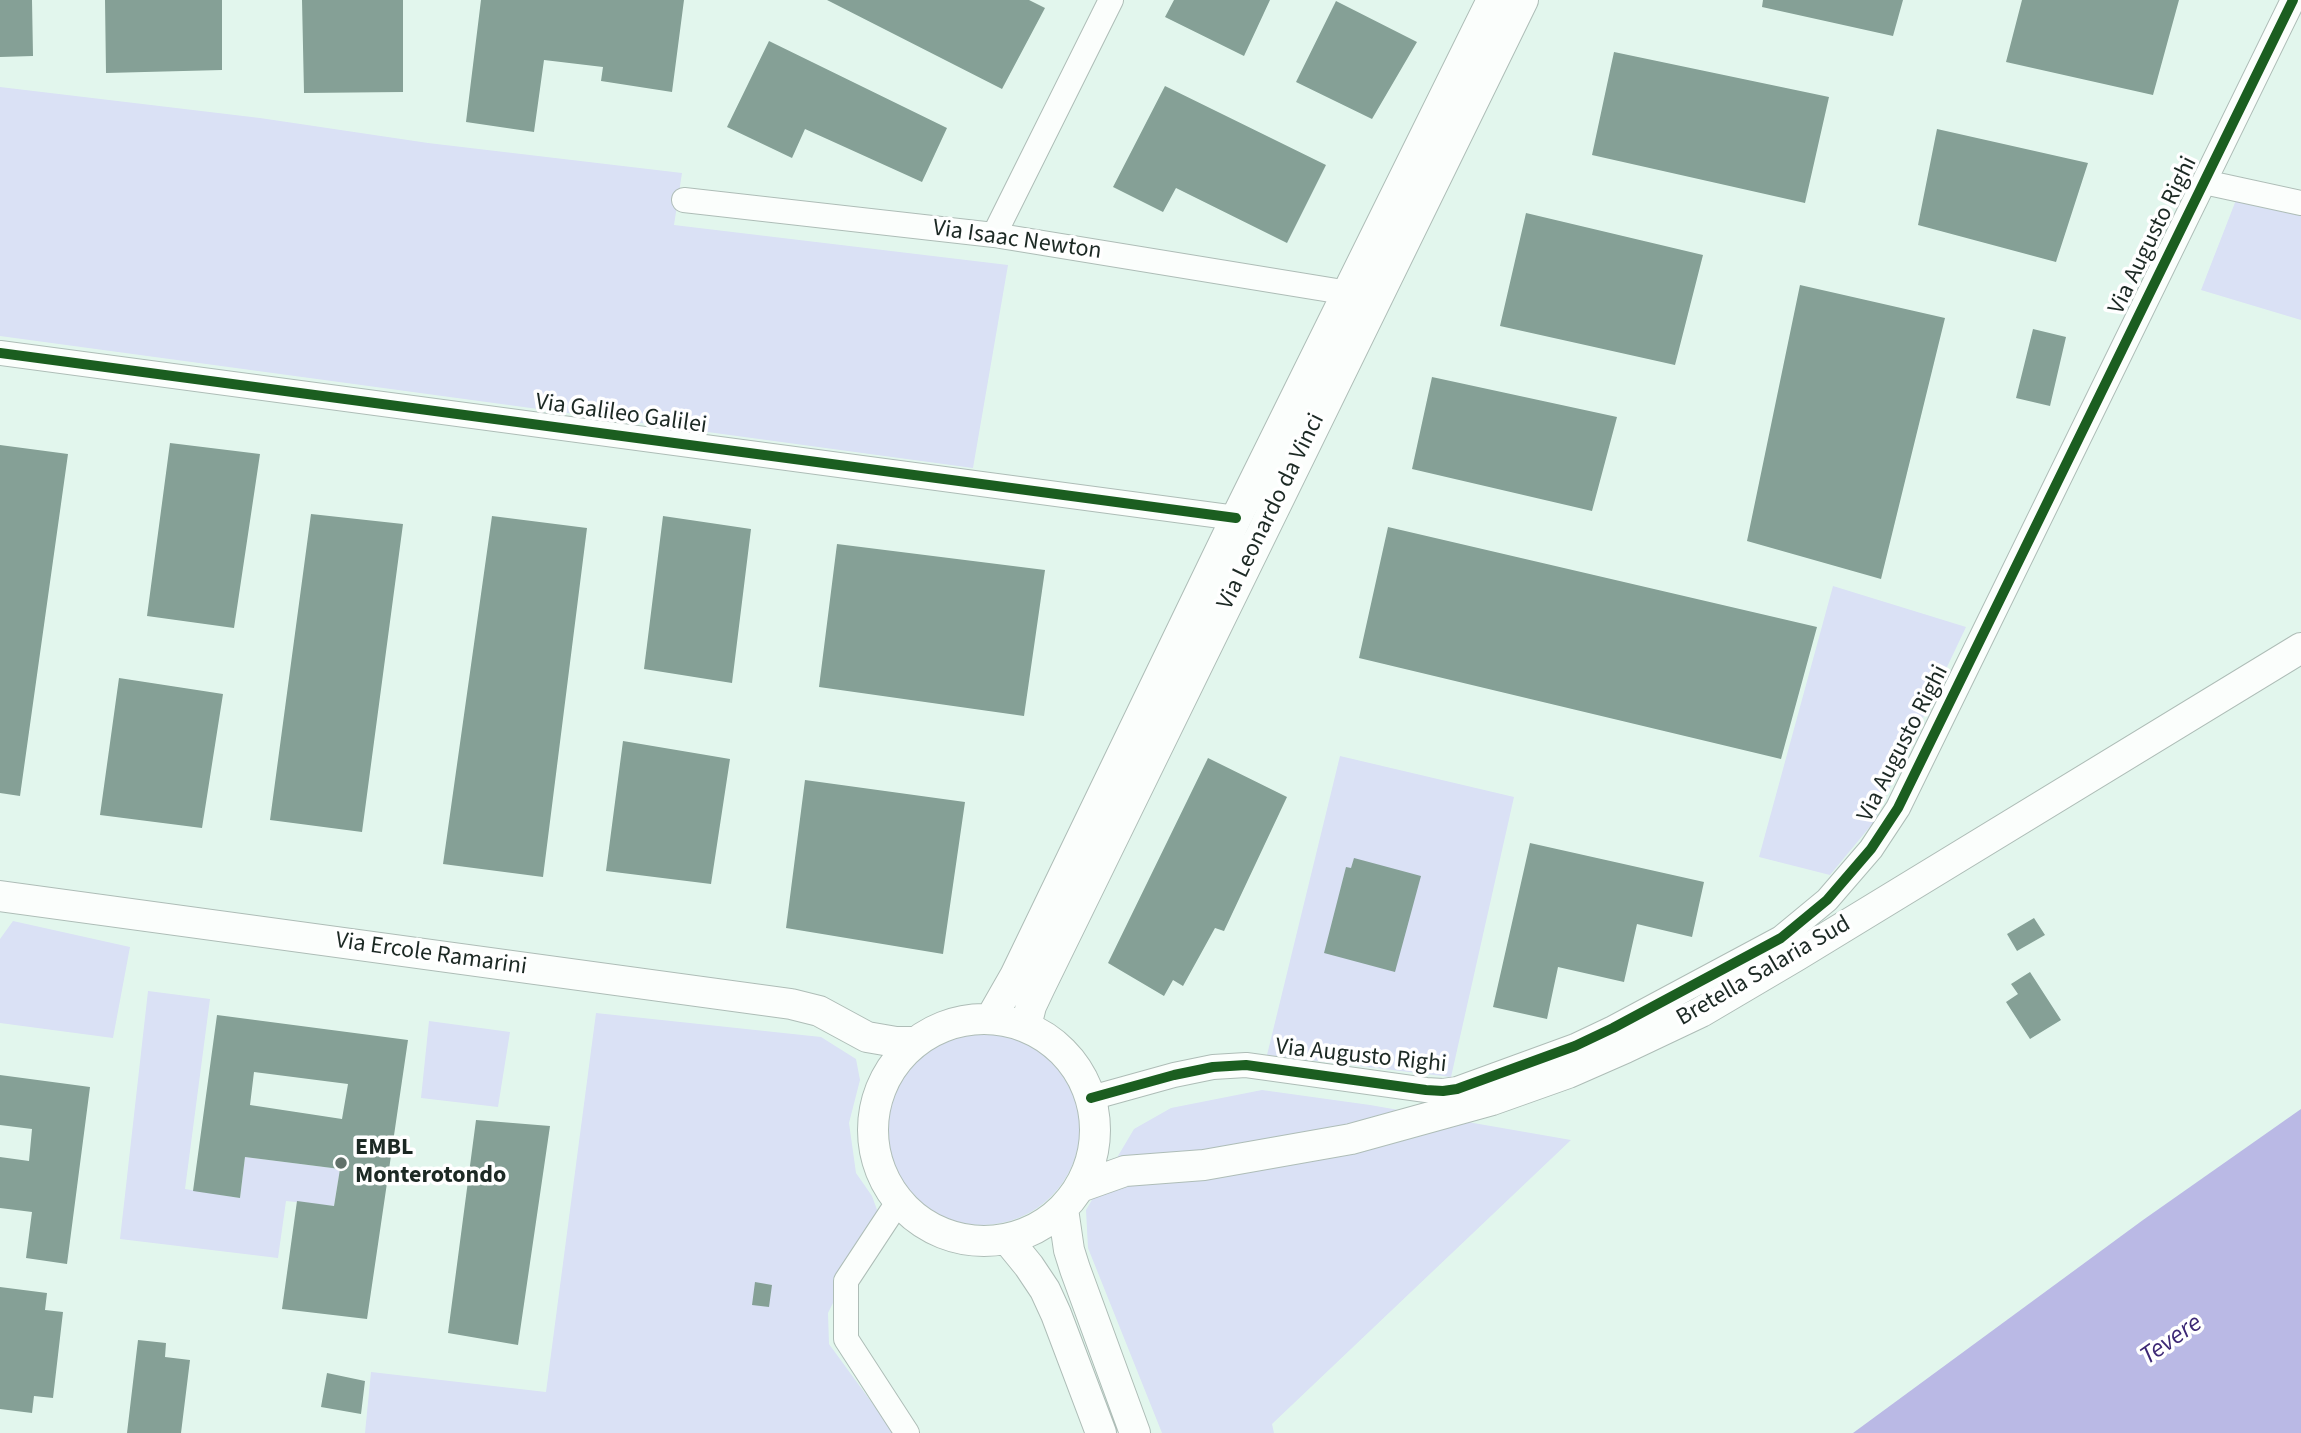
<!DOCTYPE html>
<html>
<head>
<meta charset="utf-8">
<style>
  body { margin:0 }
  canvas { display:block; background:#e2f6ed }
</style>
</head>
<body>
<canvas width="2301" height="1433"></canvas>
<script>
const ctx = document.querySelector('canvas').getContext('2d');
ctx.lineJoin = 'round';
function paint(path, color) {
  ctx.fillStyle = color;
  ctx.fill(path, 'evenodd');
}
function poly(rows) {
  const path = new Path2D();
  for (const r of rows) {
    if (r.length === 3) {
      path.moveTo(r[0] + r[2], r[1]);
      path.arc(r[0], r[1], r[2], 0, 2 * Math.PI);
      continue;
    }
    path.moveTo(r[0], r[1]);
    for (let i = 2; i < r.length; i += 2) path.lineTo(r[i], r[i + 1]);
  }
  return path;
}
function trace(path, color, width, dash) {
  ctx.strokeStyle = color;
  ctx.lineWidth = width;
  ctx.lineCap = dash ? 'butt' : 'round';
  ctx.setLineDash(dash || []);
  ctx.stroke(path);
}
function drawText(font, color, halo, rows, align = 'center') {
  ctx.font = font + ' "Source Sans 3",sans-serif';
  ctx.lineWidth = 7;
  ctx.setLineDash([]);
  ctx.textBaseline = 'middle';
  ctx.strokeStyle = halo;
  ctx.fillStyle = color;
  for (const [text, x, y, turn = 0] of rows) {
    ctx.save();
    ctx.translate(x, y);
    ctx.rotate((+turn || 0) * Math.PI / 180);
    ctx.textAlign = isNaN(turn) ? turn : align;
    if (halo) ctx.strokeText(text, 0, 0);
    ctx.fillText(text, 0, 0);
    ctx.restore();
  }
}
paint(poly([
  [0,87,260,118,428,143,682,173,674,225,1008,265,973,468,0,336],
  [2236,200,2301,214,2301,320,2201,290],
  [1833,586,1966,627,1873,823,1830,875,1759,857],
  [1340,756,1514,797,1451,1077,1267,1055],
  [13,921,130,947,113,1038,0,1023,0,939],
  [148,991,210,999,185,1189,240,1198,245,1157,340,1169,334,1206,286,1201,278,1258,120,1239],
  [596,1013,821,1037,856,1059,860,1080,849,1123,856,1173,872,1196,880,1218,854,1261,828,1313,829,1344,894,1433,365,1433,371,1372,546,1392],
  [429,1021,510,1032,498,1107,421,1098],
  [982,1127,98],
  [1262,1090,1370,1105,1571,1140,1272,1424,1274,1433,1162,1433,1088,1248,1086,1210,1134,1129,1171,1108]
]), '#dae1f5');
paint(poly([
  [2301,1109,2301,1433,1853,1433,2143,1220]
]), '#bab9e5');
paint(poly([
  [0,0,32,0,33,56,0,57],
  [105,0,222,0,222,70,106,73],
  [302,0,403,0,403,92,304,93],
  [481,0,684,0,672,92,601,81,603,67,544,60,534,132,466,122],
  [827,0,1029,0,1045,8,1002,89],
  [1174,0,1270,0,1244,56,1165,17],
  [1763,0,1903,0,1893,36,1762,7],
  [2022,0,2179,0,2153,95,2006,62],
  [1336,1,1417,42,1372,119,1296,82],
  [769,41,947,128,922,182,805,129,792,158,727,127],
  [1614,52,1829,97,1805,203,1592,155],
  [1165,86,1326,165,1287,243,1176,188,1163,212,1113,187],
  [1937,129,2088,163,2056,262,1918,225],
  [1526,213,1703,255,1675,365,1500,326],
  [1800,285,1945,318,1881,579,1747,541],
  [2033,329,2066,337,2050,406,2016,398],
  [1432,377,1617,417,1592,511,1412,469],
  [170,443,260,454,234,628,147,616],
  [0,445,68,454,20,796,0,793],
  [311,514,403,524,362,832,270,820],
  [492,516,587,528,543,877,443,864],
  [663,516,751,529,732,683,644,669],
  [1388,527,1817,627,1781,759,1359,658],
  [837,544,1045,570,1024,716,819,687],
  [119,678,223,694,202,828,100,815],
  [623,741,730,759,711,884,606,871],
  [1208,758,1287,797,1224,931,1215,928,1183,986,1173,980,1164,996,1108,963],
  [805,780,965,802,943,954,786,928],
  [1530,843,1704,882,1692,937,1637,924,1624,982,1558,967,1547,1019,1493,1007],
  [1354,858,1421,876,1395,972,1324,953,1346,867,1351,868],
  [2034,918,2045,935,2017,951,2007,934],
  [2030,972,2061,1020,2030,1039,2006,1002,2018,994,2011,984],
  [217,1015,408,1040,367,1319,282,1309,297,1201,334,1206,340,1169,245,1157,240,1198,193,1191],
  [254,1072,348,1084,342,1119,250,1105],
  [0,1075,90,1087,67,1264,26,1258,32,1212,0,1208,0,1157,29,1161,32,1129,0,1125],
  [476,1120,550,1126,518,1345,448,1333],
  [755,1282,772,1285,769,1307,752,1305],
  [0,1287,47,1293,45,1310,63,1312,53,1398,34,1396,32,1413,0,1409],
  [138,1340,166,1343,165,1357,190,1360,181,1433,127,1433],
  [327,1373,365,1381,361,1414,321,1407]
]), '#85a096');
const minor = poly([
  [2204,182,2301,203],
  [684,200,994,235,1349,293],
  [994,235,1111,0],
  [0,353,1236,518],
  [1091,1098,1174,1075,1213,1067,1246,1065,1426,1090,1443,1091,1457,1089,1575,1046,1613,1028,1781,938,1827,900,1871,849,1898,808,2293,0],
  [898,1202,846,1281,846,1339,907,1433]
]);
const major = poly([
  [0,896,791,1004,819,1011,867,1037,896,1042,914,1042],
  [991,1018,1015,976,1236,518,1492,0],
  [984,1130,111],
  [1026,1026,1031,1006,1040,987,1523,0],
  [1080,1187,1125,1171,1204,1165,1351,1139,1492,1100,1568,1073,1625,1048,1701,1012,1796,956,2301,648],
  [1063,1209,1069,1250,1075,1269,1135,1433],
  [1007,1239,1029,1266,1045,1290,1056,1314,1101,1433]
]);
trace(minor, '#aebdb7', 26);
trace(major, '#aebdb7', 32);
trace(minor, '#fbfefc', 24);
trace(major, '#fbfefc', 30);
trace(poly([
  [0,353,1236,518],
  [1091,1098,1174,1075,1213,1067,1246,1065,1426,1090,1443,1091,1457,1089,1575,1046,1613,1028,1781,938,1827,900,1871,849,1898,808,2293,0]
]), '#1b5e20', 10);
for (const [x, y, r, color] of [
  [341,1163,7,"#61716a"]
]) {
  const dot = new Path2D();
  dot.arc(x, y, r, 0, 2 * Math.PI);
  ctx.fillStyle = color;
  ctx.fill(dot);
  trace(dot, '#fff', 2.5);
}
drawText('24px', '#1c2924', '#fff', [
  ["Via Augusto Righi",2154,236,-64],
  ["Via Isaac Newton",1017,241,8],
  ["Via Galileo Galilei",621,415,8],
  ["Via Leonardo da Vinci",1272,512,-64],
  ["Via Augusto Righi",1904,744,-63],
  ["Via Ercole Ramarini",431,955,8],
  ["Bretella Salaria Sud",1764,972,-30],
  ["Via Augusto Righi",1361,1057,6]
]);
drawText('bold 24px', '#1c2924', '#fff', [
  ["EMBL",355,1149],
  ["Monterotondo",355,1177]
], 'left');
drawText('italic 26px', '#3d2875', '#fff', [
  ["Tevere",2172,1341,-35]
]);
</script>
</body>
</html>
